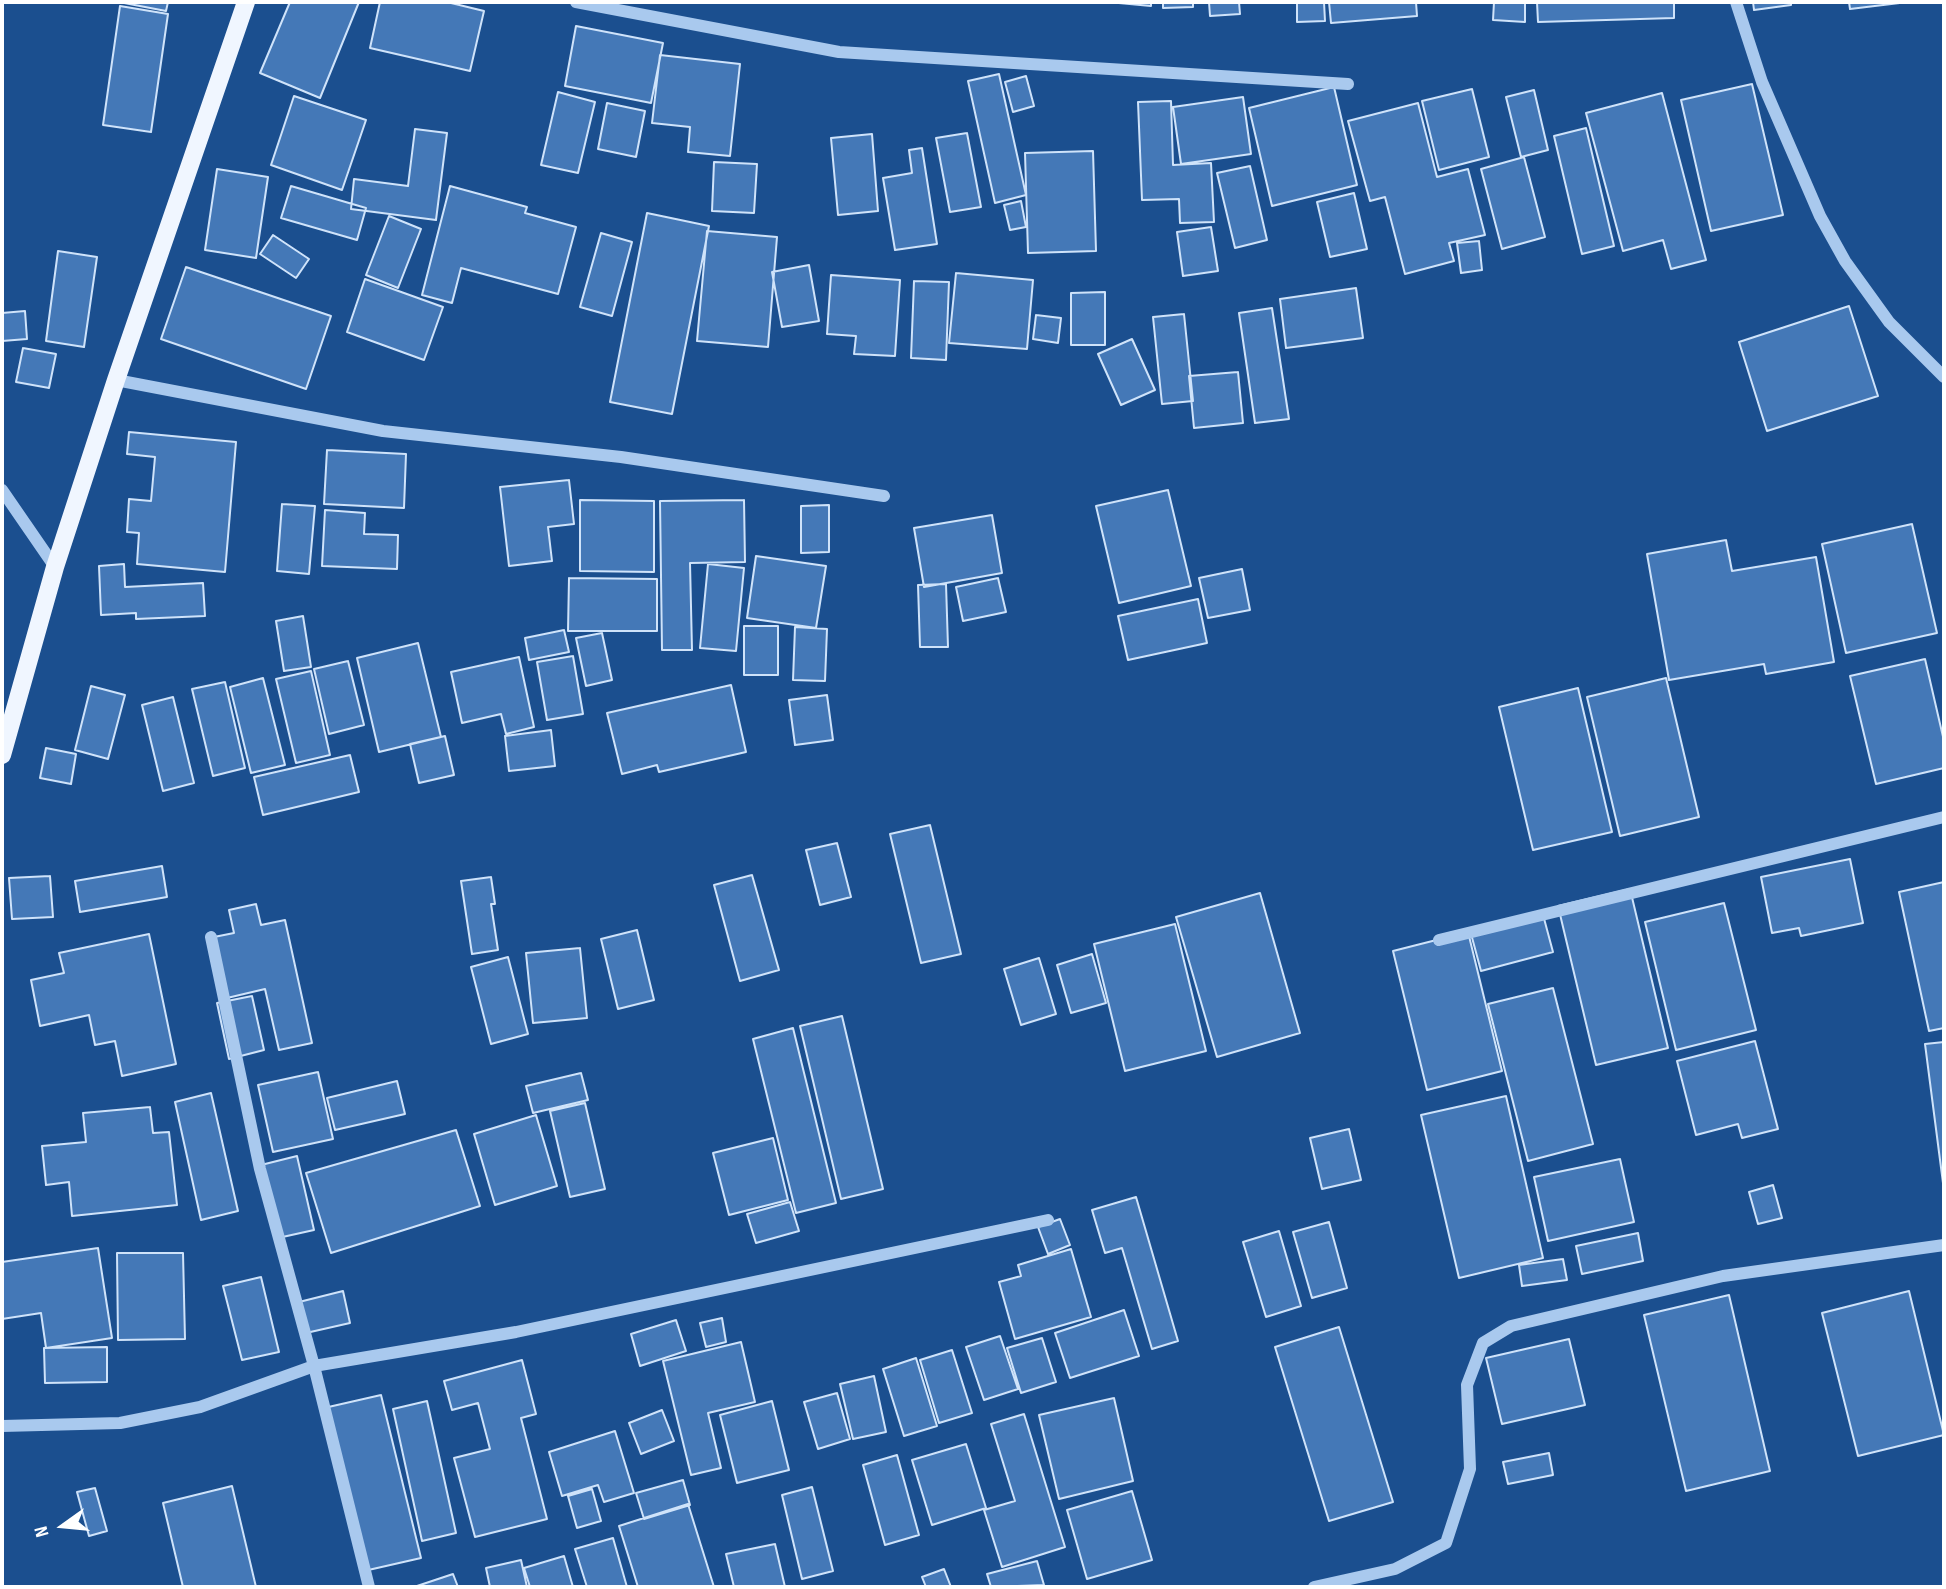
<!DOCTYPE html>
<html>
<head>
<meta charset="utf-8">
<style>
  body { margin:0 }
  #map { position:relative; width:1946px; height:1589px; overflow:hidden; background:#1b4f8f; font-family:"Sofia Sans Condensed",sans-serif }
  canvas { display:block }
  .frame { position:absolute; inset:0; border:4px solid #fff; pointer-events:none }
  .north { position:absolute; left:28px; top:1491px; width:70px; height:70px; -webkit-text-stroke:5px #1b4f8f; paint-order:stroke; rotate:255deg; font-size:19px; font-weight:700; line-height:28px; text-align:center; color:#fff }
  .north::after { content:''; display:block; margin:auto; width:24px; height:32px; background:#fff; clip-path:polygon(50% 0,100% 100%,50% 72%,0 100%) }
</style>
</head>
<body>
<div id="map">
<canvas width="1946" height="1589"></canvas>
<div class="frame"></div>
<div class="north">N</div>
</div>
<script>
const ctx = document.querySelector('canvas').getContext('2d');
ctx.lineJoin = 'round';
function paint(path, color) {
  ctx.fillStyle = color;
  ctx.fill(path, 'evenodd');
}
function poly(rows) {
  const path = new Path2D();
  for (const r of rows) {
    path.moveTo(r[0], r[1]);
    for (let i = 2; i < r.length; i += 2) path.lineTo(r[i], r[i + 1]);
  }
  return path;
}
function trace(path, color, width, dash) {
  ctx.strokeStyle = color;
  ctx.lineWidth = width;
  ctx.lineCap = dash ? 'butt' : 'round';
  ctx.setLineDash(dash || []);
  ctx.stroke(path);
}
const building = poly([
  [119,2,168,2,166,11,119,2],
  [290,2,359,2,320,98,260,73,290,2],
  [380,2,447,2,484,11,470,71,370,48,380,2],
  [1108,2,1151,2,1151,6,1108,2],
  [1163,2,1193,2,1193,7,1163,8,1163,2],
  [1209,2,1239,2,1240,14,1210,16,1209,2],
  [1297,2,1324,2,1325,21,1297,22,1297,2],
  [1329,2,1416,2,1417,16,1331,23,1329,2],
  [1494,2,1525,2,1525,22,1493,20,1494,2],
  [1537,2,1674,2,1674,18,1538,22,1537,2],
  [1753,2,1791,2,1791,5,1754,10,1753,2],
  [1849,2,1908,2,1850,9,1849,2],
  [120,6,168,14,151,132,103,125,120,6],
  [576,26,663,43,651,103,565,86,576,26],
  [660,55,740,64,730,156,688,152,690,127,652,123,660,55],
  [999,74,1026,195,995,203,968,81,999,74],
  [1026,76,1034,106,1013,112,1005,82,1026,76],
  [1752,84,1783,215,1711,231,1681,100,1752,84],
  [1334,87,1357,185,1272,206,1249,108,1334,87],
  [1472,89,1489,157,1439,170,1422,101,1472,89],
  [1534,90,1548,150,1521,157,1506,97,1534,90],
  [558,92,595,102,578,173,541,165,558,92],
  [1662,93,1706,260,1671,269,1663,240,1623,251,1586,113,1662,93],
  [294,96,366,120,342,190,271,165,294,96],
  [1243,97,1251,154,1181,164,1173,107,1243,97],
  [1171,101,1173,165,1211,163,1214,222,1180,223,1179,199,1142,200,1138,102,1171,101],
  [607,103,645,111,636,157,598,149,607,103],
  [1418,103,1437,177,1468,169,1485,235,1449,243,1454,261,1405,274,1385,197,1370,201,1348,121,1418,103],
  [1586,128,1614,246,1582,254,1554,136,1586,128],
  [415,129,447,133,436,220,351,209,354,179,408,186,415,129],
  [967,133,981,207,950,212,936,138,967,133],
  [872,134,878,211,838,215,831,138,872,134],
  [922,148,937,244,895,250,883,178,912,173,909,150,922,148],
  [1093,151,1096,251,1028,253,1025,153,1093,151],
  [1524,157,1545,237,1502,249,1481,169,1524,157],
  [714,162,757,164,754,213,712,211,714,162],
  [1250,166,1267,240,1235,248,1217,173,1250,166],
  [217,169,268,177,256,258,205,250,217,169],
  [291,186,366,208,357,240,281,218,291,186],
  [450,186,527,207,525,213,576,227,558,294,461,268,452,303,422,295,450,186],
  [1354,193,1367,249,1330,257,1317,202,1354,193],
  [1021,201,1026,227,1010,230,1004,205,1021,201],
  [647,213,709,226,672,414,610,402,647,213],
  [389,216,421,229,398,288,366,275,389,216],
  [1211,227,1218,271,1183,276,1177,232,1211,227],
  [707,231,777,237,768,347,697,341,707,231],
  [601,233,632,242,612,316,580,307,601,233],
  [273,235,309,259,296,278,260,254,273,235],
  [1479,241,1482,270,1461,273,1457,243,1479,241],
  [58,251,97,257,84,347,46,341,58,251],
  [809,265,819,321,782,327,772,272,809,265],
  [186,267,331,316,306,389,161,339,186,267],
  [956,273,1033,280,1027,349,949,343,956,273],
  [831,275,900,280,895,356,854,354,856,336,827,334,831,275],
  [365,279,443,307,424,360,347,332,365,279],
  [914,281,949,282,946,360,911,358,914,281],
  [1356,288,1363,338,1286,348,1280,299,1356,288],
  [1105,292,1105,345,1071,345,1071,293,1105,292],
  [1849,306,1878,396,1767,431,1739,342,1849,306],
  [1272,308,1289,419,1255,423,1239,313,1272,308],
  [25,311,27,339,2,341,2,313,25,311],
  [1184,314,1193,401,1162,404,1153,317,1184,314],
  [1036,315,1061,318,1058,343,1033,339,1036,315],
  [1132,339,1155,390,1121,405,1098,354,1132,339],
  [23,348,56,354,49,388,16,382,23,348],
  [1238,372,1243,423,1194,428,1189,376,1238,372],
  [129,432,236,442,225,572,137,564,139,533,127,532,129,499,151,501,155,457,127,454,129,432],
  [327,450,406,454,404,508,324,504,327,450],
  [569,480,574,524,548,527,552,561,509,566,500,487,569,480],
  [1168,490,1191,586,1119,603,1096,506,1168,490],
  [580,500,654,501,654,572,580,571,580,500],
  [744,500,745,562,690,563,692,650,662,650,660,501,744,500],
  [282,504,315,506,309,574,277,571,282,504],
  [829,505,829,552,801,553,801,506,829,505],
  [325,510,365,513,364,534,398,535,397,569,322,566,325,510],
  [992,515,1002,573,924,587,914,528,992,515],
  [1912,524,1937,633,1846,653,1822,544,1912,524],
  [1726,540,1732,571,1816,557,1834,662,1766,674,1764,664,1669,680,1647,554,1726,540],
  [756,556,826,566,816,628,747,618,756,556],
  [124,564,125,587,203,583,205,616,136,619,136,613,101,615,99,566,124,564],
  [708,564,744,568,736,651,700,648,708,564],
  [1242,569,1250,610,1208,618,1199,578,1242,569],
  [569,578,657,579,657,631,568,631,569,578],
  [998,578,1006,612,963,621,956,587,998,578],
  [946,584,948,647,920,647,918,585,946,584],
  [1198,599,1207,643,1128,660,1118,616,1198,599],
  [303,616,311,667,284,671,276,621,303,616],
  [744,626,778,626,778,675,744,675,744,626],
  [795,627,827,629,825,681,793,680,795,627],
  [564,630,569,652,529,660,525,638,564,630],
  [602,633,612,680,586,686,576,638,602,633],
  [418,643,441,737,379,752,357,658,418,643],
  [573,656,583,714,547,720,537,662,573,656],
  [519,657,534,727,506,734,501,714,462,723,451,672,519,657],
  [1925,659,1944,741,1944,768,1876,784,1850,676,1925,659],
  [348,661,364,725,329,734,314,669,348,661],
  [311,671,330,755,296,763,276,679,311,671],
  [263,678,285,765,251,773,230,687,263,678],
  [1666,678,1699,817,1620,836,1587,697,1666,678],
  [225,682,245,768,213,776,192,689,225,682],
  [731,685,746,752,659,772,657,765,622,774,607,713,731,685],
  [91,686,125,695,108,759,75,750,91,686],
  [1578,688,1612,832,1533,850,1499,707,1578,688],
  [827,695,833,740,795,745,789,700,827,695],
  [173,697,194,783,163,791,142,705,173,697],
  [551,730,555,766,509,771,505,736,551,730],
  [445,736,454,775,419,783,410,744,445,736],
  [46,748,76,754,71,784,40,778,46,748],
  [350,755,359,792,263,815,254,777,350,755],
  [930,825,961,954,921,963,890,834,930,825],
  [837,843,851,897,820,905,806,850,837,843],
  [1850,859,1863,923,1801,936,1799,928,1772,933,1761,877,1850,859],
  [162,866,167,897,80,912,75,881,162,866],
  [752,875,779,970,740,981,714,885,752,875],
  [50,876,53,917,12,919,9,878,50,876],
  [491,877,495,904,491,904,498,950,472,954,461,881,491,877],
  [1944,882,1944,1028,1929,1031,1899,892,1944,882],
  [1630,889,1668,1048,1596,1065,1558,906,1630,889],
  [1260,893,1300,1033,1217,1057,1176,917,1260,893],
  [1724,903,1756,1030,1676,1050,1645,922,1724,903],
  [256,904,261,925,285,920,312,1043,279,1050,265,989,227,998,214,937,234,933,229,910,256,904],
  [1542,911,1553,952,1481,971,1470,930,1542,911],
  [1175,924,1206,1051,1125,1071,1094,944,1175,924],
  [637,930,654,1000,618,1009,601,939,637,930],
  [1468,932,1502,1071,1427,1090,1393,951,1468,932],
  [149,934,176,1064,122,1076,115,1041,95,1045,89,1015,40,1026,31,980,64,973,59,953,149,934],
  [580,948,587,1018,533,1023,526,953,580,948],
  [1092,954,1106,1003,1071,1013,1057,965,1092,954],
  [508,957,528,1034,491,1044,471,967,508,957],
  [1039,958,1056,1014,1021,1025,1004,969,1039,958],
  [1553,988,1593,1144,1528,1161,1488,1004,1553,988],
  [252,996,264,1050,229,1059,217,1003,252,996],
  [842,1016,883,1189,841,1199,800,1026,842,1016],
  [793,1028,836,1203,796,1213,753,1039,793,1028],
  [1755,1041,1778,1129,1742,1138,1738,1124,1696,1135,1677,1061,1755,1041],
  [1944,1042,1944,1183,1943,1183,1925,1044,1944,1042],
  [318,1072,333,1139,273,1152,258,1085,318,1072],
  [581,1073,588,1100,533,1113,526,1086,581,1073],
  [397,1081,405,1114,335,1130,327,1098,397,1081],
  [211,1093,238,1211,201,1220,175,1102,211,1093],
  [1506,1096,1543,1258,1459,1278,1421,1115,1506,1096],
  [585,1103,605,1189,570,1197,550,1111,585,1103],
  [150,1107,153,1133,169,1132,177,1205,72,1216,69,1182,46,1185,42,1146,86,1142,83,1113,150,1107],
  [536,1115,557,1186,495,1205,474,1134,536,1115],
  [1349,1129,1361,1180,1322,1189,1310,1138,1349,1129],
  [456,1130,480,1206,331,1253,306,1173,456,1130],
  [773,1138,788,1200,729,1215,713,1153,773,1138],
  [297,1156,314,1230,278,1238,261,1165,297,1156],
  [1620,1159,1634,1222,1548,1241,1534,1177,1620,1159],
  [1773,1185,1782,1218,1758,1224,1749,1192,1773,1185],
  [1136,1197,1178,1341,1152,1349,1122,1248,1105,1253,1092,1210,1136,1197],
  [790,1202,799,1231,756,1243,747,1214,790,1202],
  [1060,1219,1070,1245,1048,1254,1038,1227,1060,1219],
  [1329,1222,1347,1288,1312,1298,1293,1232,1329,1222],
  [1279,1231,1301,1306,1266,1317,1243,1242,1279,1231],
  [1638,1233,1643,1261,1582,1274,1576,1246,1638,1233],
  [98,1248,112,1338,46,1348,41,1313,2,1319,2,1262,98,1248],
  [1071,1249,1091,1317,1015,1339,999,1282,1021,1276,1018,1265,1071,1249],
  [117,1253,183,1253,185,1339,118,1340,117,1253],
  [1563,1259,1567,1280,1522,1286,1519,1265,1563,1259],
  [261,1277,279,1352,242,1360,223,1286,261,1277],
  [343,1291,350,1323,306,1333,299,1302,343,1291],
  [1909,1291,1944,1435,1858,1456,1822,1313,1909,1291],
  [1729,1295,1770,1471,1686,1491,1644,1315,1729,1295],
  [1124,1310,1139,1356,1070,1378,1055,1333,1124,1310],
  [722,1318,726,1342,706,1347,700,1323,722,1318],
  [676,1320,686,1351,640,1366,631,1334,676,1320],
  [1339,1327,1393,1502,1329,1521,1275,1347,1339,1327],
  [1000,1336,1018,1389,984,1400,966,1347,1000,1336],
  [1042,1338,1056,1382,1021,1393,1007,1348,1042,1338],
  [1569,1339,1585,1405,1502,1424,1486,1358,1569,1339],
  [741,1342,755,1402,708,1413,721,1468,691,1475,663,1361,741,1342],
  [107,1347,107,1382,45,1383,44,1348,107,1347],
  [952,1350,972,1413,939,1423,920,1360,952,1350],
  [916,1358,937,1426,904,1436,883,1369,916,1358],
  [522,1360,536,1414,521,1418,547,1519,475,1537,454,1458,490,1449,478,1403,452,1410,444,1381,522,1360],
  [874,1376,886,1432,853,1439,840,1384,874,1376],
  [837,1393,850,1439,818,1449,804,1402,837,1393],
  [381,1395,421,1558,364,1571,324,1408,381,1395],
  [1114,1398,1133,1481,1059,1499,1039,1415,1114,1398],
  [427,1401,456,1533,422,1541,393,1409,427,1401],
  [772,1401,789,1470,737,1483,720,1415,772,1401],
  [662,1410,674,1441,641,1454,629,1423,662,1410],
  [1024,1414,1065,1547,1002,1567,984,1510,1015,1501,991,1424,1024,1414],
  [615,1431,634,1493,604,1502,598,1485,562,1496,549,1452,615,1431],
  [966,1444,986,1508,932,1525,912,1460,966,1444],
  [1549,1453,1553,1475,1508,1484,1503,1462,1549,1453],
  [897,1455,919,1535,885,1545,863,1465,897,1455],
  [683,1480,690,1505,644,1519,636,1493,683,1480],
  [232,1486,256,1587,183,1587,163,1503,232,1486],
  [812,1487,833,1571,802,1579,782,1495,812,1487],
  [95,1488,107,1531,89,1536,77,1492,95,1488],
  [592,1489,601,1521,577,1528,568,1496,592,1489],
  [1132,1491,1152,1560,1087,1579,1067,1510,1132,1491],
  [688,1504,714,1587,638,1587,619,1526,688,1504],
  [613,1538,627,1587,587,1587,575,1549,613,1538],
  [775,1544,785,1587,734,1587,726,1554,775,1544],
  [564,1556,573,1587,530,1587,524,1568,564,1556],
  [521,1560,527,1587,490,1587,486,1568,521,1560],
  [1037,1561,1044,1585,991,1587,987,1574,1037,1561],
  [944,1569,951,1587,926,1587,922,1577,944,1569],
  [453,1574,458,1587,417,1587,417,1586,453,1574]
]);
paint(building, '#4478b7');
trace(building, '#cfe3fa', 2);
trace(poly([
  [576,2,839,52,1348,84],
  [1736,2,1762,82,1820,216,1845,261,1889,322,1944,377],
  [116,380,383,431,621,457,884,496],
  [2,490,55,567],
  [211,937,260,1169,314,1366,369,1587],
  [1439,940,1944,817],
  [2,1426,120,1423,200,1407,314,1366,516,1332,1048,1220],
  [1314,1587,1395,1569,1446,1543,1470,1469,1467,1385,1483,1343,1511,1326,1723,1276,1944,1245]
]), '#a9c9ee', 12);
trace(poly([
  [2,755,55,567,116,380,246,2]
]), '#f0f6ff', 18);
</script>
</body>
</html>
